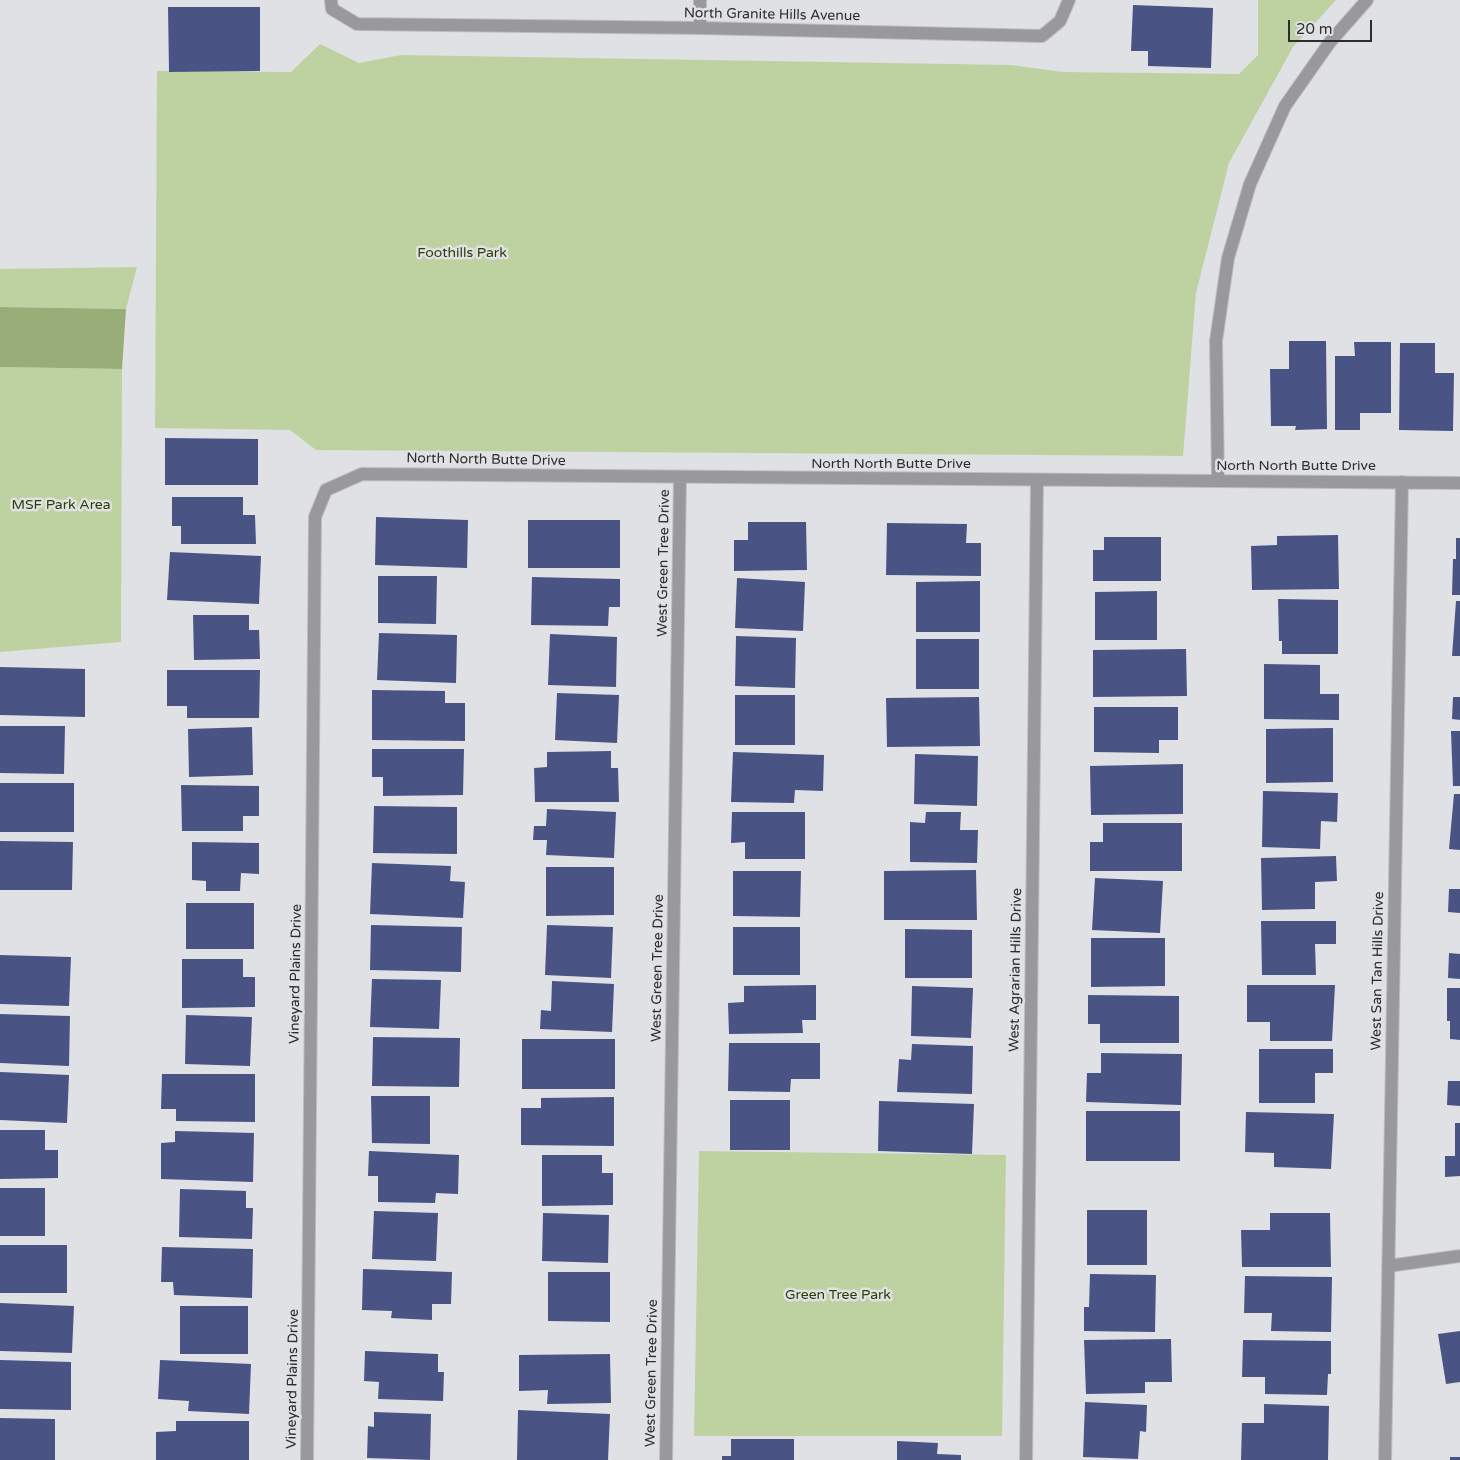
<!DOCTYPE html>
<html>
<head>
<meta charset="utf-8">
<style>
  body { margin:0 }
  #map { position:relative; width:1460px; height:1460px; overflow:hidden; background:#e0e1e5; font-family:"Varela Round",sans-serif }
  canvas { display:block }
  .scale { position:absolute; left:1288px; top:20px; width:84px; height:22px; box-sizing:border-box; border:2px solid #2c2d2e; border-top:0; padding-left:6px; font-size:15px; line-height:18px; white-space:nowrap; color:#2c2d2e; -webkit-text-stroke:4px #e0e1e5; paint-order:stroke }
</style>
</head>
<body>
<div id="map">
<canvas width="1460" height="1460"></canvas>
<div class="scale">20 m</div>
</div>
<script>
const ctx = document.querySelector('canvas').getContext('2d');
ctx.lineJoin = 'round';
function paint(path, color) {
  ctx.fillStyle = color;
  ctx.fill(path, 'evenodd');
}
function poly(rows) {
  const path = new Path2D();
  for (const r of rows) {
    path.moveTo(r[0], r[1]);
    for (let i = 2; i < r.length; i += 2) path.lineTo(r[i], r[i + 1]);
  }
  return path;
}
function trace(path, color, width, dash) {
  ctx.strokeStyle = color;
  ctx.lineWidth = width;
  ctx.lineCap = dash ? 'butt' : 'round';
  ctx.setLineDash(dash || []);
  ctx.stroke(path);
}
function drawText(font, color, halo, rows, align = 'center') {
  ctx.font = font + ' "Varela Round",sans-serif';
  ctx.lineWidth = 5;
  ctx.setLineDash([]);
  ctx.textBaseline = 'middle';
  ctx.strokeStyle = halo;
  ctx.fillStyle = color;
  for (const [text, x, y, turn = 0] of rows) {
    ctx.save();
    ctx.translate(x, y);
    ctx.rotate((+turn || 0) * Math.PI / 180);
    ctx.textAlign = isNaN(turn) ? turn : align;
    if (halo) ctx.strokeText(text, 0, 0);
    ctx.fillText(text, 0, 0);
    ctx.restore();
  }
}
paint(poly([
  [1258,0,1336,0,1293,47,1229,163,1196,293,1183,456,316,450,290,430,155,428,157,71,291,72,320,44,359,63,401,55,1011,65,1063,72,1239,74,1258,55],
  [137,267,126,309,0,307,0,269],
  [0,367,122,369,121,642,0,652],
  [699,1151,1006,1155,1002,1436,694,1436]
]), '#bed2a1');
paint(poly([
  [0,307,126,309,122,369,0,367]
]), '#98ad77');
paint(poly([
  [1133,5,1213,8,1211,68,1148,66,1148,51,1131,51],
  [168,7,260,7,260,71,169,72],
  [1289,341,1326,341,1327,429,1295,430,1296,426,1271,426,1270,369,1289,369],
  [1354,342,1391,342,1391,413,1360,413,1360,430,1335,430,1335,356,1355,356],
  [1400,343,1435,343,1435,373,1454,373,1453,431,1399,430],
  [165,438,258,439,258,485,165,485],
  [172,497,243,497,243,515,255,515,256,544,181,544,181,526,172,526],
  [376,517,468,520,467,568,375,565],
  [528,520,620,520,620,568,528,568],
  [748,522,806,522,807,570,734,571,734,540,748,540],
  [887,523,967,524,966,543,981,543,981,576,886,575],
  [1338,535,1339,589,1252,590,1251,546,1277,545,1277,536],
  [1104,537,1161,537,1161,581,1093,581,1093,550,1104,550],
  [1456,538,1460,538,1460,595,1452,595,1453,559,1456,559],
  [170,552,261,556,259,604,167,600],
  [378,576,437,576,436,624,378,623],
  [532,577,620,579,620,607,609,607,608,626,531,625],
  [737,578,805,582,803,631,735,628],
  [980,581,980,632,916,632,916,582],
  [1157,591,1157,640,1095,640,1095,592],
  [1278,599,1338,600,1338,654,1282,654,1282,641,1279,641],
  [1456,601,1460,601,1460,656,1452,656],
  [193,615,249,615,249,630,259,630,260,659,194,660],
  [379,633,457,635,456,683,377,680],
  [550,634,617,637,616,687,548,685],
  [736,636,796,638,795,688,735,686],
  [916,639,979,639,979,689,916,689],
  [1186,649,1187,696,1093,697,1093,650],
  [1264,664,1320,665,1320,694,1339,694,1339,720,1264,719],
  [0,667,85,669,85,717,0,715],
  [167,670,260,670,259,718,187,718,187,706,167,706],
  [372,690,445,691,445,703,465,703,465,741,372,740],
  [557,693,619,695,617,743,555,740],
  [735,695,795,695,795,745,735,745],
  [979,697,980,746,887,747,886,698],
  [1453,697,1460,697,1460,720,1452,719],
  [1094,707,1178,707,1178,740,1159,740,1159,753,1094,752],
  [0,726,65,726,64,774,0,773],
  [252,727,253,775,189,777,188,729],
  [1333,728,1333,782,1266,783,1266,729],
  [1451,731,1460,731,1460,786,1453,786],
  [372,749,464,749,463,795,383,796,383,777,372,777],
  [611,751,611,768,618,768,619,802,535,802,534,768,547,767,547,752],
  [733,752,824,755,823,791,795,790,794,803,731,802],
  [915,754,978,756,977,806,914,804],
  [1183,764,1183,814,1091,815,1090,766],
  [0,783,74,783,74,832,0,832],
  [181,785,259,786,259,816,243,816,243,831,182,831],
  [1263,791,1338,793,1337,822,1321,821,1320,849,1262,847],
  [1454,794,1460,794,1460,850,1449,849],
  [374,806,457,807,457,854,373,853],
  [547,809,616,812,614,858,546,855,547,840,533,840,534,826,546,826],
  [732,812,805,812,805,859,745,859,745,842,731,843],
  [926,812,961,812,960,830,978,830,977,863,910,862,910,822,925,823],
  [1103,823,1182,823,1182,871,1090,871,1090,842,1103,842],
  [0,841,73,842,72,890,0,890],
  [192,842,259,843,259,874,241,873,240,891,206,891,206,881,192,880],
  [1336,856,1337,881,1315,882,1315,909,1262,910,1261,858],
  [372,863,451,866,450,881,465,882,463,918,370,914],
  [546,867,614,867,614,915,546,916],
  [976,870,977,920,884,920,884,871],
  [733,871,801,871,800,917,733,916],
  [1095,878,1163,881,1160,933,1092,930],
  [1449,889,1460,889,1460,913,1448,912],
  [186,903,254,903,254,949,186,949],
  [1261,921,1336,921,1336,944,1315,944,1316,975,1262,975],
  [371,925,462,927,461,972,370,970],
  [547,925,613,927,611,978,545,975],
  [733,927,800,927,800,975,733,975],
  [905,929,972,930,972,978,905,978],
  [1091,938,1165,938,1165,986,1091,987],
  [1449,953,1460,954,1460,979,1448,978],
  [0,955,71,957,69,1006,0,1004],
  [182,959,243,959,243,977,255,977,255,1007,182,1008],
  [372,979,441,980,439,1029,370,1027],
  [552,981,614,984,612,1032,540,1029,541,1010,551,1011],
  [816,985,816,1020,802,1020,803,1033,729,1034,728,1003,744,1002,744,986],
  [1247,985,1335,985,1332,1041,1270,1041,1270,1022,1247,1022],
  [912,986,973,988,971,1038,911,1036],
  [1447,988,1460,988,1460,1040,1450,1039,1450,1021,1447,1021],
  [1088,995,1179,996,1179,1043,1100,1043,1100,1024,1088,1024],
  [0,1014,70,1016,69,1066,0,1063],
  [186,1015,252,1017,250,1066,185,1064],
  [373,1037,460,1038,459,1087,372,1086],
  [522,1039,615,1039,615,1089,522,1089],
  [729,1043,820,1043,820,1079,791,1079,790,1092,728,1091],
  [912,1044,973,1046,972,1094,897,1092,899,1059,911,1060],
  [1259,1049,1333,1049,1333,1073,1315,1073,1315,1103,1259,1103],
  [1101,1053,1182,1054,1181,1105,1086,1102,1087,1073,1101,1073],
  [0,1072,69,1075,67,1123,0,1120],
  [162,1074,255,1074,255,1122,176,1121,176,1109,161,1109],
  [1448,1081,1460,1081,1460,1106,1447,1105],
  [371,1096,430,1096,430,1144,372,1143],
  [614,1097,614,1146,521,1145,521,1108,541,1108,541,1098],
  [730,1100,790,1100,790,1150,730,1150],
  [879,1101,974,1104,972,1154,878,1151],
  [1086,1111,1180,1111,1180,1161,1086,1161],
  [1246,1112,1334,1114,1331,1169,1274,1167,1274,1153,1245,1152],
  [1455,1123,1460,1123,1460,1176,1445,1177,1445,1156,1455,1156],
  [0,1130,45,1130,45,1150,58,1150,58,1178,0,1179],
  [175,1131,254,1133,253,1182,161,1179,161,1143,175,1142],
  [369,1151,459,1155,458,1194,436,1193,435,1203,378,1202,378,1176,368,1176],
  [542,1155,602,1155,602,1173,613,1173,613,1205,542,1206],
  [0,1188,45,1188,45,1236,0,1236],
  [180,1189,246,1191,246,1208,253,1208,252,1239,179,1237],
  [1087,1210,1147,1210,1147,1265,1087,1265],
  [374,1211,438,1213,436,1261,372,1259],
  [543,1213,609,1215,608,1263,542,1261],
  [1270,1213,1330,1213,1331,1267,1242,1267,1241,1230,1270,1230],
  [0,1245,67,1245,67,1293,0,1293],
  [162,1247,253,1249,252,1298,174,1295,173,1282,161,1282],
  [363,1269,452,1272,451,1304,432,1304,432,1320,391,1318,392,1311,362,1310],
  [548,1272,610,1272,610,1322,548,1321],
  [1090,1274,1156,1275,1155,1332,1084,1331,1084,1307,1089,1307],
  [1245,1276,1332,1277,1331,1332,1271,1331,1272,1313,1244,1313],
  [0,1303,74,1306,72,1353,0,1351],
  [180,1306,248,1306,248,1354,180,1354],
  [1460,1331,1460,1382,1446,1384,1438,1334],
  [1171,1339,1172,1382,1145,1382,1145,1393,1086,1394,1084,1340],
  [1243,1340,1331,1341,1331,1374,1328,1374,1327,1395,1265,1394,1265,1377,1242,1377],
  [365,1351,438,1354,438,1372,444,1372,443,1401,378,1399,379,1382,364,1381],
  [610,1354,611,1403,547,1404,548,1390,519,1391,519,1355],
  [0,1360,71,1362,71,1410,0,1409],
  [160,1360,251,1364,249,1414,188,1411,189,1401,158,1399],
  [1085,1402,1147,1405,1146,1432,1140,1431,1138,1459,1083,1457],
  [1264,1404,1329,1406,1328,1460,1241,1460,1242,1423,1264,1423],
  [518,1410,610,1414,608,1460,517,1460],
  [374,1412,431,1414,430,1460,367,1458,368,1426,374,1427],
  [0,1418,55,1419,55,1460,0,1460],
  [176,1421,249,1421,249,1460,156,1460,156,1432,176,1431],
  [731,1439,794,1439,794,1460,722,1460,722,1456,731,1456],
  [897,1441,938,1443,937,1454,961,1455,961,1460,897,1460],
  [1450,1457,1460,1457,1460,1460,1450,1460]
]), '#4a5484');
const minor = poly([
  [331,0,332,9,357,24,700,28,1042,36,1060,21,1069,0],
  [700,28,700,0],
  [1218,480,1216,341,1228,258,1250,184,1285,106,1330,42,1367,0],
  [1388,1266,1460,1256],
  [307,1460,315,517,326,490,362,474,1460,483],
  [666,1460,680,477],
  [1026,1460,1037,480],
  [1385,1460,1402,482]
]);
trace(minor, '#bcbdc0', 14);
trace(minor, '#99999b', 12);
drawText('14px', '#2c2d2e', '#e0e1e5', [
  ["North Granite Hills Avenue",772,15,1],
  ["North North Butte Drive",486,460,1],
  ["North North Butte Drive",891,464],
  ["North North Butte Drive",1296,466],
  ["West Green Tree Drive",664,563,-89],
  ["West Green Tree Drive",658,968,-89],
  ["West Agrarian Hills Drive",1016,970,-89],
  ["West San Tan Hills Drive",1378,971,-89],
  ["Vineyard Plains Drive",296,974,-89],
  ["West Green Tree Drive",652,1373,-89],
  ["Vineyard Plains Drive",293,1379,-89]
]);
drawText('14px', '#2c3f00', '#e0e1e5', [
  ["Foothills Park",462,253],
  ["MSF Park Area",61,505],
  ["Green Tree Park",838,1295]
]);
</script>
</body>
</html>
